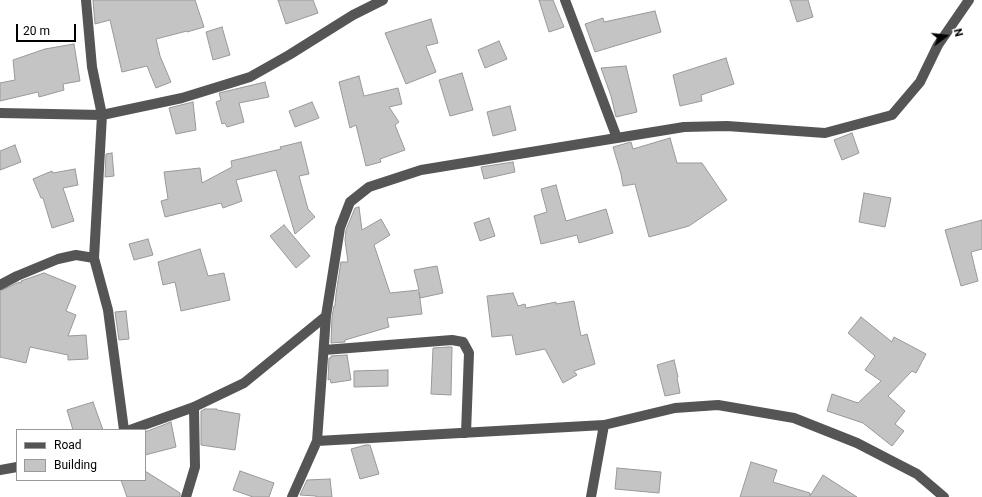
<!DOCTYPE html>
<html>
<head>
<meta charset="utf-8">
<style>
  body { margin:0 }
  #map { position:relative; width:982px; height:497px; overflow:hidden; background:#fff; font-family:Roboto,sans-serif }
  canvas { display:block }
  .legend { position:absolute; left:16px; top:429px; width:130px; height:52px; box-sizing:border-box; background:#fff; border:1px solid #999; margin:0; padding:5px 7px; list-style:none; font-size:12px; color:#000 }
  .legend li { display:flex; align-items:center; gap:8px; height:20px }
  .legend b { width:20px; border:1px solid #999 }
  .north { position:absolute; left:926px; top:16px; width:40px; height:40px; -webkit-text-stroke:3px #fff; paint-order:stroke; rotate:75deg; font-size:11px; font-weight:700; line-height:16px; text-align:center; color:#000 }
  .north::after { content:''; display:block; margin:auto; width:14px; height:18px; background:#000; clip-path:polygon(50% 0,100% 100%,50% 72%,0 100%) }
  .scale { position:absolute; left:16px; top:24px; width:60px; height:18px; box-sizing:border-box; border:2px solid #000; border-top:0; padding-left:5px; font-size:12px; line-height:14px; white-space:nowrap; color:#000; -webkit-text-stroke:3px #fff; paint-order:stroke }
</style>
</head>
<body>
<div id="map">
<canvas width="982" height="497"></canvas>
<ul class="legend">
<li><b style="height:5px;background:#555"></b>Road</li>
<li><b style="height:11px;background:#c4c4c4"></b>Building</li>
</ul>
<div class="north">N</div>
<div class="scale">20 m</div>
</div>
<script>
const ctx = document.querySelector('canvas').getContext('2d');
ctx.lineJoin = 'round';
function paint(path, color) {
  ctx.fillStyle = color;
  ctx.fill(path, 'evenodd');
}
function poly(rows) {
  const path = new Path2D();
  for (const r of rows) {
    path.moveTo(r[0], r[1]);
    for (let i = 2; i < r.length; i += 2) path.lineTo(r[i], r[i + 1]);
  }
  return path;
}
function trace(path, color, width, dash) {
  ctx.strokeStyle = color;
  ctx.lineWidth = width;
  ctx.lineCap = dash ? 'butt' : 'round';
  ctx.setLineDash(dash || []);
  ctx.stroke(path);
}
const building = poly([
  [93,0,195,0,204,27,187,32,187,31,156,39,160,56,171,82,156,88,147,66,122,72,110,20,95,24,93,0],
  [278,0,313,0,318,13,286,24,278,0],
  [539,0,553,0,564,27,549,32,539,0],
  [790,0,808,0,813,17,797,22,790,0],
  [655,11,661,32,595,52,585,24,603,18,604,22,655,11],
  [431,19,438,43,426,46,436,72,406,84,385,33,431,19],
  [222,27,230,55,213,60,206,32,222,27],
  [499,41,507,59,485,68,478,50,499,41],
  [74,44,80,81,63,84,64,90,39,97,38,92,0,101,0,83,15,80,13,60,45,49,74,44],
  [726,58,734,84,701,95,702,101,680,106,673,75,726,58],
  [626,66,637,112,616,117,611,96,601,68,626,66],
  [462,73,473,110,450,116,439,80,462,73],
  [359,76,364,96,398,88,402,104,389,107,399,122,395,125,405,150,380,159,381,162,366,166,356,125,350,128,339,82,359,76],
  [265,82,269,97,239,103,244,122,227,127,225,123,222,124,216,102,221,100,219,93,265,82],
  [193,102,196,130,176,134,169,108,193,102],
  [312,102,319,118,295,127,289,111,312,102],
  [510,106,516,130,493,136,487,112,510,106],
  [852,133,859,153,842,160,834,140,852,133],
  [670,138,677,163,702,163,727,200,689,226,649,237,635,184,623,186,621,174,613,147,631,142,633,149,670,138],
  [301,142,309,174,299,176,308,209,315,217,295,234,276,170,236,180,242,201,223,208,221,203,165,217,161,201,168,199,164,172,200,168,202,183,232,167,231,161,281,149,280,147,301,142],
  [15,145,21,162,0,170,0,151,15,145],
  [112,153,114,176,105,177,106,154,112,153],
  [513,162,515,172,484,179,481,167,513,162],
  [75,169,78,185,63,188,74,221,52,228,43,198,41,198,33,179,52,171,53,173,75,169],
  [556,185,566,221,606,209,613,233,579,243,577,235,541,244,534,216,547,212,541,189,556,185],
  [864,193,891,198,885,227,859,222,864,193],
  [359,207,362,230,381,219,390,235,374,245,390,293,419,290,414,270,437,266,443,293,420,298,419,292,422,314,387,318,389,327,345,340,345,342,331,343,332,317,334,306,335,306,336,294,341,262,348,262,345,240,346,230,355,208,359,207],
  [489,218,495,236,480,241,474,223,489,218],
  [982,220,982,249,971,252,978,281,961,286,945,230,982,220],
  [284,225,310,256,296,268,270,236,284,225],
  [148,239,153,255,134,260,129,244,148,239],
  [200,249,208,276,224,273,230,300,181,311,175,282,163,285,158,262,200,249],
  [44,273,76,286,66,311,76,315,68,336,86,335,88,359,68,360,68,355,30,347,26,363,0,357,0,291,17,283,22,282,21,281,44,273],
  [513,293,518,306,525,304,526,308,556,302,556,304,574,301,581,336,587,334,595,364,574,371,577,375,563,383,545,349,516,355,512,335,492,337,487,296,513,293],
  [126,311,129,339,119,340,115,312,126,311],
  [861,317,892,342,894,337,926,354,916,373,912,371,888,396,905,411,895,424,904,431,892,446,863,423,827,411,832,394,858,403,881,381,865,370,875,356,848,333,861,317],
  [448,347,452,347,451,395,431,394,433,348,448,347],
  [347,355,351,380,331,383,330,379,328,380,329,358,331,358,331,356,347,355],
  [674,360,678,377,677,378,680,393,665,396,657,365,674,360],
  [388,370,388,386,354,387,354,371,388,370],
  [93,402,103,430,73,430,67,410,93,402],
  [205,409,217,409,217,410,240,414,235,450,201,445,201,411,205,409],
  [171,422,176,447,145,455,145,432,171,422],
  [366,445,370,445,379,474,360,479,351,449,366,445],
  [751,462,777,470,773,482,810,493,810,496,823,475,857,497,740,497,751,462],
  [617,468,661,472,659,493,615,489,617,468],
  [145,471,180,493,180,497,127,497,121,480,145,480,145,471],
  [240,471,274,483,269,497,253,497,233,490,240,471],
  [330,479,332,497,316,497,316,496,300,495,307,480,330,479]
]);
paint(building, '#c4c4c4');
trace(building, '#999', 1);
trace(poly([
  [86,0,92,67,102,115,94,258,108,310,124,430],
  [565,0,617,138],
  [0,113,102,115,182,98,250,77,289,55,353,15,383,0],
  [0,285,17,276,58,259,76,255,94,258],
  [324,350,452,340,463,342,469,353,466,433],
  [130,430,194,407,244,383,326,316],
  [317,441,604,425,675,408,718,405,794,418,857,443,917,474,944,497],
  [0,470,17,467],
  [186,497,195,467,194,407],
  [292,497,317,441,326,316,340,228,350,202,369,187,421,170,684,127,727,126,825,133,892,115,920,82,938,45,969,0],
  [591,497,604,425]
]), '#555', 10);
</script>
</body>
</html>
